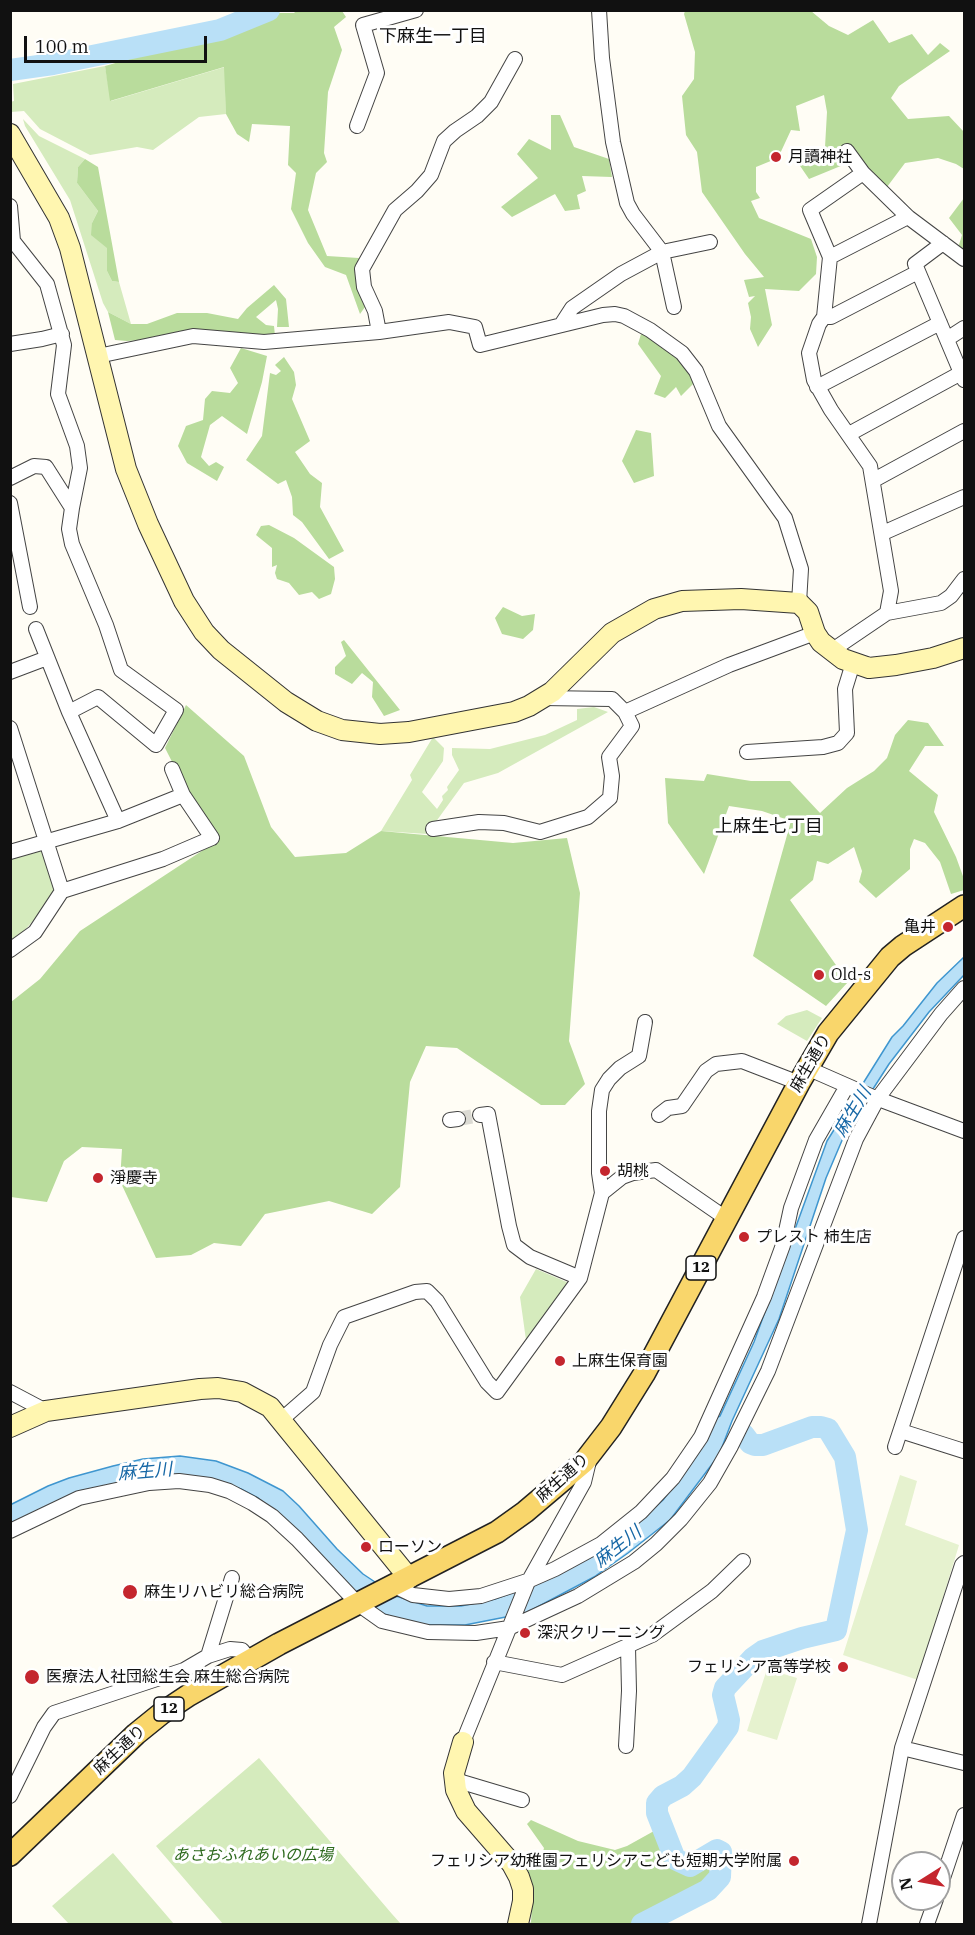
<!DOCTYPE html>
<html>
<head>
<meta charset="utf-8">
<style>
  body { margin:0 }
  #map { position:relative; width:975px; height:1935px; overflow:hidden; background:#fffdf5; font-family:"IBM Plex Serif",serif }
  canvas { display:block }
  .frame { position:absolute; inset:0; border:12px solid #111; pointer-events:none }
  .north { position:absolute; left:891px; top:1851px; width:60px; height:60px; box-sizing:border-box; background:#fff; border:2px solid #a0a0a0; border-radius:50%; rotate:259deg; font-size:16px; font-weight:700; line-height:24px; text-align:center; color:#111 }
  .north::after { content:''; display:block; margin:auto; width:21px; height:27px; background:#c4262e; clip-path:polygon(50% 0,100% 100%,50% 72%,0 100%) }
  .scale { position:absolute; left:24px; top:36px; width:183px; height:27px; box-sizing:border-box; border:3px solid #111; border-top:0; padding-left:8px; font-size:18px; line-height:21px; white-space:nowrap; color:#111; -webkit-text-stroke:4px #fff; paint-order:stroke }
</style>
</head>
<body>
<div id="map">
<canvas width="975" height="1935"></canvas>
<div class="frame"></div>
<div class="north">N</div>
<div class="scale">100 m</div>
</div>
<script>
const ctx = document.querySelector('canvas').getContext('2d');
ctx.lineJoin = 'round';
function paint(path, color) {
  ctx.fillStyle = color;
  ctx.fill(path, 'evenodd');
}
function poly(rows) {
  const path = new Path2D();
  for (const r of rows) {
    path.moveTo(r[0], r[1]);
    for (let i = 2; i < r.length; i += 2) path.lineTo(r[i], r[i + 1]);
  }
  return path;
}
function trace(path, color, width, dash) {
  ctx.strokeStyle = color;
  ctx.lineWidth = width;
  ctx.lineCap = dash ? 'butt' : 'round';
  ctx.setLineDash(dash || []);
  ctx.stroke(path);
}
function drawText(font, color, halo, rows, align = 'center') {
  ctx.font = font + ' "IBM Plex Serif","Noto Sans JP",serif';
  ctx.lineWidth = 6;
  ctx.setLineDash([]);
  ctx.textBaseline = 'middle';
  ctx.strokeStyle = halo;
  ctx.fillStyle = color;
  for (const [text, x, y, turn = 0] of rows) {
    ctx.save();
    ctx.translate(x, y);
    ctx.rotate((+turn || 0) * Math.PI / 180);
    ctx.textAlign = isNaN(turn) ? turn : align;
    if (halo) ctx.strokeText(text, 0, 0);
    ctx.fillText(text, 0, 0);
    ctx.restore();
  }
}
paint(poly([
  [105,66,111,101,225,67,226,114,199,117,153,150,137,147,90,155,40,129,24,111,11,112,10,102,14,101,13,84],
  [23,119,39,136,85,159,78,167,77,183,98,211,92,223,108,248,107,271,112,281,119,282,131,324,108,312,103,303,70,200,25,126],
  [594,707,608,712,498,773,464,783,427,834,381,831,412,780,410,775,433,737,444,748,443,761,422,792,437,809,443,800,442,796,448,790,447,787,459,770,452,755,452,748,490,749,545,735,577,720,577,709],
  [41,848,57,890,41,912,22,933,11,942,11,855],
  [807,1010,822,1018,807,1041,777,1024,786,1016],
  [536,1269,569,1283,526,1340,520,1297],
  [259,1758,392,1914,401,1924,223,1924,156,1846],
  [113,1853,174,1924,69,1924,52,1906]
]), '#d5ebbd');
paint(poly([
  [297,10,342,11,346,17,334,27,342,50,328,92,324,153,327,162,316,173,308,210,327,256,359,258,357,279,365,307,360,314,346,275,325,267,308,243,291,209,296,173,288,165,290,126,252,124,249,142,237,134,226,114,224,67,110,101,105,66,255,23,276,13,294,13],
  [685,11,811,11,829,26,848,35,873,20,889,43,912,34,928,55,940,43,950,51,899,86,891,98,908,119,949,116,964,132,964,169,956,164,938,158,905,163,887,187,875,183,848,163,809,179,796,160,825,147,827,112,824,95,796,106,800,131,791,130,778,158,756,167,756,192,760,198,751,201,759,218,811,239,817,257,816,274,799,291,765,289,772,325,758,347,750,329,751,317,748,303,755,296,749,297,744,280,764,277,745,254,702,192,697,152,686,135,682,96,694,79,695,52,684,14],
  [551,115,560,115,574,147,609,159,612,177,582,176,586,191,577,195,580,209,565,211,555,194,512,217,501,207,538,178,517,154,529,139,551,150],
  [85,159,98,167,119,282,112,281,107,271,107,248,91,235,92,223,98,211,77,183,78,167],
  [964,198,964,253,958,248,962,235,949,218],
  [274,285,286,299,289,327,277,327,278,309,276,300,256,317,266,325,274,326,275,336,180,337,127,341,115,340,108,312,131,324,147,324,177,313,207,313,238,319,247,308],
  [641,334,656,336,671,350,696,381,681,396,676,387,665,398,654,394,661,376,638,344],
  [241,348,267,356,262,382,247,434,222,416,210,425,201,457,209,466,216,462,224,467,217,481,187,463,178,446,186,426,203,420,205,399,212,391,230,393,238,383,230,368],
  [284,357,294,372,296,385,292,399,310,441,295,452,310,474,322,483,320,507,344,551,329,559,302,522,293,515,292,497,286,480,278,484,246,460,262,436,270,373,276,375,281,371,275,365],
  [636,430,651,433,654,476,634,483,622,461],
  [269,525,294,538,334,567,335,579,331,594,319,599,312,592,299,595,289,583,277,579,275,573,277,565,272,567,272,548,256,535,261,526],
  [503,607,522,616,535,614,533,630,523,639,502,634,495,618],
  [344,640,400,710,384,716,372,697,373,682,362,673,352,684,335,674,335,667,346,656,341,642],
  [186,705,244,756,271,827,295,857,346,853,381,831,513,843,567,838,580,893,569,1041,585,1084,565,1105,541,1105,457,1048,426,1046,410,1082,400,1187,372,1214,329,1201,265,1214,241,1246,214,1243,191,1255,156,1258,120,1181,122,1149,82,1147,64,1161,47,1202,11,1197,11,1002,40,979,80,931,220,839,188,793,165,748],
  [908,720,928,723,944,746,925,746,909,771,938,795,934,812,956,857,964,879,964,890,951,894,940,862,925,843,914,839,910,849,910,869,876,898,859,882,862,871,854,847,828,864,817,861,813,880,790,900,848,982,826,1006,753,956,791,821,762,811,729,806,704,874,668,823,665,778,704,781,707,774,751,781,790,781,820,813,847,788,874,771,887,758,895,735],
  [531,1820,578,1841,615,1850,627,1846,654,1831,667,1859,680,1871,697,1870,706,1860,714,1856,717,1866,713,1881,700,1891,691,1894,680,1893,677,1902,666,1915,643,1924,529,1924,531,1922,533,1889,524,1856,540,1862,544,1848,527,1824]
]), '#b9dc9c');
paint(poly([
  [900,1475,917,1481,905,1525,959,1545,918,1680,843,1655],
  [767,1669,797,1678,777,1740,747,1731]
]), '#e6f2cf');
const water = poly([
  [964,957,964,975,929,1012,889,1064,846,1131,826,1178,779,1319,732,1421,719,1455,670,1520,628,1553,594,1577,526,1613,465,1625,425,1625,408,1622,381,1613,357,1596,284,1520,258,1498,241,1489,212,1479,161,1476,11,1527,10,1505,48,1486,69,1478,113,1466,143,1459,180,1456,216,1461,248,1473,283,1491,299,1506,337,1549,363,1574,396,1596,427,1606,461,1606,495,1599,546,1580,633,1527,663,1500,692,1461,714,1419,720,1416,754,1342,827,1141,892,1037,903,1026,937,983,964,957]
]);
paint(water, '#b9e0f7');
trace(water, '#3f96cf', 1.5);
trace(poly([
  [10,70,53,64,220,30,269,10],
  [642,1924,708,1890,720,1877,721,1852,717,1850,690,1866,675,1859,657,1813,657,1803,663,1796,682,1786,692,1777,728,1727,729,1720,723,1695,725,1688,753,1658,763,1651,802,1638,836,1630,857,1530,845,1457,828,1429,821,1427,812,1427,763,1445,755,1445,750,1443,744,1435]
]), '#b9e0f7', 22);
trace(poly([
  [458,1119,480,1115]
]), '#dbdad3', 14, [14, 7]);
const street = poly([
  [599,10,602,58,613,142,627,203,633,214,662,252,674,307],
  [357,126,377,73,363,25,416,10],
  [847,151,863,173],
  [10,206,13,241,47,284,64,345,58,394,77,446,80,468,72,508,69,529,72,544,106,625,121,670,176,710,156,745,98,697,69,712],
  [943,243,915,264,964,380],
  [830,257,908,217],
  [824,317,831,317,918,272],
  [561,325,572,308,621,274,662,252,710,242],
  [379,332,375,311,364,287,362,269,395,210,417,191,431,175,444,141,455,131,477,116,491,102,515,59],
  [947,339,964,328],
  [10,344,42,339,62,334],
  [98,356,193,336,264,342,379,332,449,322,475,327,480,345,603,315,615,314,624,316,650,330,682,353,696,371,719,426,785,518,801,569,799,603],
  [817,387,940,323],
  [849,434,961,373],
  [10,478,34,466,46,467,72,508],
  [874,480,964,431],
  [10,503,30,607],
  [883,533,964,497],
  [887,613,941,603,951,596,964,579],
  [36,629,69,712,118,821],
  [831,651,887,613,891,591,870,466,831,410,814,380,809,353,819,324,824,317,830,257,810,210,863,173,908,217,964,259],
  [10,672,47,658],
  [625,712,729,665,815,633],
  [10,728,62,891],
  [747,752,823,747,838,743,847,733,845,689,853,663],
  [172,769,183,795],
  [433,829,479,822,504,823,540,832,588,817,610,798,612,776,609,757,632,726,625,712,612,699,542,698],
  [10,852,118,821,183,795,212,838,163,859,62,891,35,932,10,950],
  [807,1068,873,1097,964,1131],
  [480,1115,488,1114,509,1226,514,1245,530,1257,580,1278],
  [659,1115,668,1108,682,1106,706,1071,716,1064,742,1061,799,1083],
  [450,1120,458,1119],
  [602,1193,622,1177,633,1173,656,1170,727,1219],
  [10,1392,46,1411],
  [281,1420,313,1392,330,1345,344,1317,415,1292,427,1291,437,1301,487,1382,497,1392,580,1278,602,1193,599,1173,599,1111,602,1090,609,1079,620,1068,639,1056,645,1022],
  [901,1431,964,1451],
  [895,1447,964,1238],
  [10,1531,79,1498,149,1483,179,1481,210,1485,229,1491,252,1503,272,1516,297,1539,358,1604,382,1621,428,1632,476,1633,509,1628,578,1596,634,1562,656,1544,681,1519,710,1483,731,1446,768,1371,856,1139,878,1098,941,1014,964,988],
  [392,1585,413,1595,449,1599,481,1596,530,1580,555,1569,601,1544,641,1512,673,1478,701,1437,764,1297,783,1245,791,1208,816,1140,847,1086],
  [208,1656,232,1578],
  [494,1662,562,1675,652,1635,712,1591,743,1561],
  [463,1742,527,1584,584,1482,590,1457],
  [626,1746,629,1691,628,1647],
  [902,1748,964,1763],
  [455,1780,522,1800],
  [10,1796,44,1727,54,1713,184,1670,208,1656,230,1649,242,1650,250,1660],
  [939,1890,964,1815],
  [869,1924,902,1748,962,1565,964,1563],
  [927,1924,936,1899]
]);
const secondary = poly([
  [10,134,59,218,70,248,126,469,148,524,184,601,204,632,221,650,286,702,317,721,342,730,380,734,409,732,514,712,529,706,552,692,612,633,654,609,682,601,741,599,799,603,808,612,815,633,821,642,843,659,869,668,896,665,933,658,964,648],
  [10,1427,46,1411,200,1389,218,1388,242,1392,270,1407,409,1578],
  [463,1742,454,1773,456,1790,466,1811,512,1864,519,1877,523,1889,523,1901,518,1924]
]);
const primary = poly([
  [10,1855,136,1734,162,1713,189,1695,279,1644,497,1532,525,1512,584,1462,611,1427,644,1374,799,1083,828,1033,890,957,903,946,964,906]
]);
trace(street, '#444', 16);
trace(secondary, '#333', 22);
trace(primary, '#222', 24);
trace(street, '#fff', 14);
trace(secondary, '#fff6b0', 20);
trace(primary, '#f9d66b', 21);
for (const [x, y, r, color] of [
  [776,157,6,"#c4262e"],
  [948,927,6,"#c4262e"],
  [819,975,6,"#c4262e"],
  [605,1171,6,"#c4262e"],
  [98,1178,6,"#c4262e"],
  [744,1237,6,"#c4262e"],
  [560,1361,6,"#c4262e"],
  [366,1547,6,"#c4262e"],
  [130,1592,8,"#c4262e"],
  [525,1633,6,"#c4262e"],
  [843,1667,6,"#c4262e"],
  [32,1677,8,"#c4262e"],
  [794,1861,6,"#c4262e"]
]) {
  const dot = new Path2D();
  dot.arc(x, y, r, 0, 2 * Math.PI);
  ctx.fillStyle = color;
  ctx.fill(dot);
  trace(dot, '#fff', 2);
}
for (const [x, y, w] of [
  [701,1268,30],
  [169,1709,30]
]) {
  const box = new Path2D();
  box.roundRect(x - w / 2, y - 12, w, 24, 4.5);
  ctx.fillStyle = '#fff';
  ctx.fill(box);
  trace(box, '#111', 1.5);
}
drawText('bold 15px', '#111', null, [
  ["12",701,1268],
  ["12",169,1709]
]);
drawText('16px', '#111', '#fff', [
  ["月讀神社",788,157],
  ["亀井",936,927,"right"],
  ["Old-s",831,975],
  ["胡桃",617,1171],
  ["淨慶寺",110,1178],
  ["プレスト 柿生店",756,1237],
  ["上麻生保育園",572,1361],
  ["ローソン",378,1547],
  ["麻生リハビリ総合病院",144,1592],
  ["深沢クリーニング",537,1633],
  ["フェリシア高等学校",831,1667,"right"],
  ["医療法人社団総生会 麻生総合病院",46,1677],
  ["フェリシア幼稚園フェリシアこども短期大学附属",782,1861,"right"]
], 'left');
drawText('16px', '#111', '#fff', [
  ["麻生通り",811,1063,-60],
  ["麻生通り",563,1478,-42],
  ["麻生通り",120,1750,-43]
]);
drawText('italic 16px', '#2f6b1f', '#fff', [
  ["あさおふれあいの広場",253,1855]
]);
drawText('18px', '#111', '#fff', [
  ["下麻生一丁目",433,37],
  ["上麻生七丁目",769,827]
]);
drawText('italic 18px', '#1768a6', '#fff', [
  ["麻生川",853,1112,-59],
  ["麻生川",145,1472,-5],
  ["麻生川",618,1547,-38]
]);
</script>
</body>
</html>
